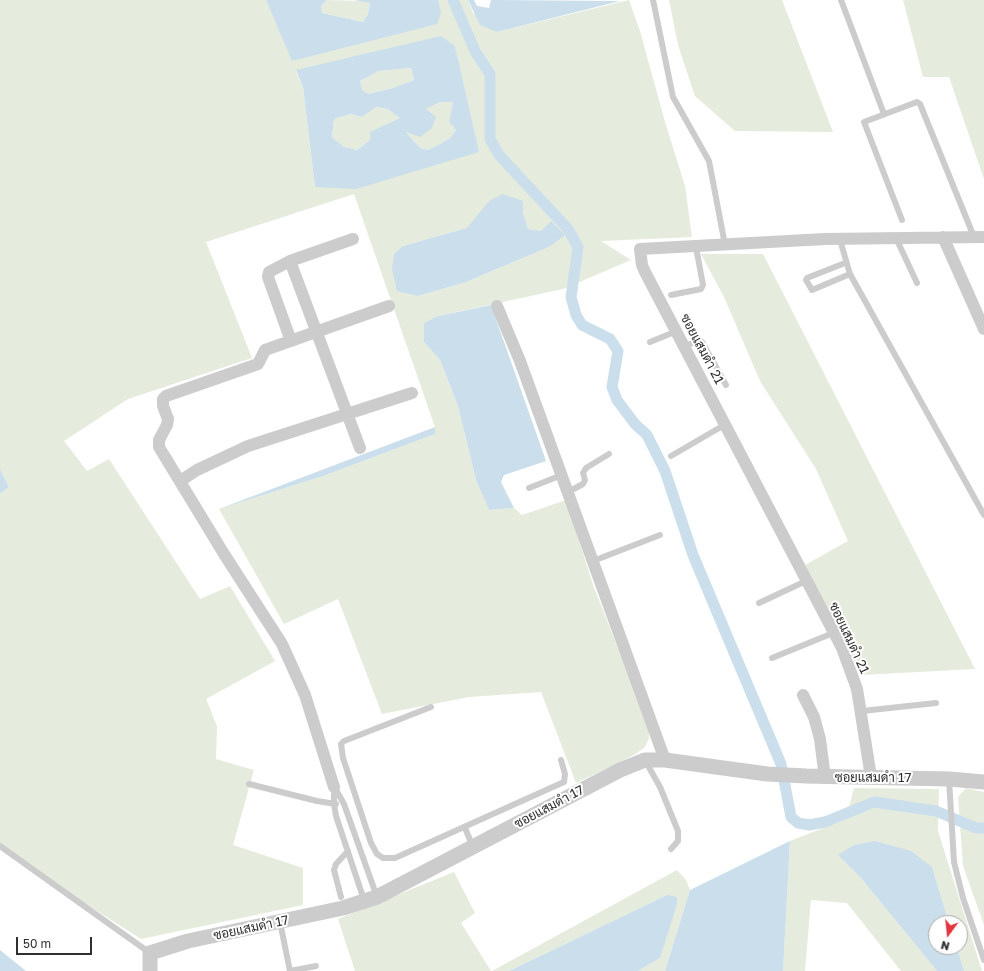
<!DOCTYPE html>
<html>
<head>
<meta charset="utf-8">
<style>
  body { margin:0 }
  #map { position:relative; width:984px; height:971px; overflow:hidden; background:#fff; font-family:"Golos Text",sans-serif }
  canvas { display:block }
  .north { position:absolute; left:928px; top:915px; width:40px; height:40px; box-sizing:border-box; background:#fff; border:1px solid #acacac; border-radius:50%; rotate:195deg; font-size:11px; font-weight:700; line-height:16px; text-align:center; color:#2f2f2f }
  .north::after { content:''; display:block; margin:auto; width:14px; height:18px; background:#e23540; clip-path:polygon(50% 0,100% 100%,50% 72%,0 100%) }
  .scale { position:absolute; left:16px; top:937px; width:76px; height:18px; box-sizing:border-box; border:2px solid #2f2f2f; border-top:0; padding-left:5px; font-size:12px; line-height:14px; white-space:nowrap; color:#2f2f2f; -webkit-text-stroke:3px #fff; paint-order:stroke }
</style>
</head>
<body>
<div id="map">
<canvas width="984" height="971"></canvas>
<div class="north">N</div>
<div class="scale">50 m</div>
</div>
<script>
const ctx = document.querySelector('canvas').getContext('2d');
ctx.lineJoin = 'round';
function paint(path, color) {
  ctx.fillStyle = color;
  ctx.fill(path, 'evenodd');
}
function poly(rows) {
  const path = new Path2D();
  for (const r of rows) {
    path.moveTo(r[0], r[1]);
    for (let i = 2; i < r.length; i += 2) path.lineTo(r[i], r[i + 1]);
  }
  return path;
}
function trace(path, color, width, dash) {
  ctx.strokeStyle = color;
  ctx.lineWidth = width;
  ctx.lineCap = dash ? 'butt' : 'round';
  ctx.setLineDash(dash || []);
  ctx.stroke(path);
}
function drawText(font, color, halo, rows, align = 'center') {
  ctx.font = font + ' "Golos Text",Sarabun,sans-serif';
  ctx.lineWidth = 4;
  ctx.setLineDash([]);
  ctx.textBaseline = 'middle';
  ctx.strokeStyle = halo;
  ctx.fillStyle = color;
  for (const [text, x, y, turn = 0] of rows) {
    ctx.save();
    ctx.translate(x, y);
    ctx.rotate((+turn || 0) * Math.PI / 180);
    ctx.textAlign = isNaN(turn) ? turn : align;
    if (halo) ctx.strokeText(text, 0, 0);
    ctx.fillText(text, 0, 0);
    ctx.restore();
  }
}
paint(poly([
  [0,0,266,0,293,61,438,0,468,0,473,13,497,32,629,0,640,31,665,122,685,186,692,237,601,241,631,260,563,289,438,316,424,342,440,360,458,406,476,480,489,510,514,508,522,515,566,500,593,585,649,727,649,738,645,747,634,755,576,783,541,692,469,697,382,714,338,599,284,624,219,509,323,476,435,434,435,427,354,194,206,242,252,358,128,399,64,441,87,471,109,459,200,599,230,586,275,661,206,699,217,726,216,759,254,770,233,845,303,868,303,905,141,939,0,849,0,494,9,487,0,469],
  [455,46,478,152,315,187,303,87,296,71],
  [523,201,523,212,528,229,541,231,549,247,466,282,418,296,403,246,467,228],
  [327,0,365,1,370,3,368,14,363,22,322,13,321,6],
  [669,0,782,0,833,132,735,131,695,96,678,45],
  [903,0,984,0,984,179,949,77,923,77],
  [411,68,414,80,393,88,367,94,363,91,360,81,369,76,379,71],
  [440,102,453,102,449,122,456,130,451,137,440,144,428,150,420,148,405,131,425,109],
  [375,107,388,109,401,118,371,132,370,140,357,150,344,147,332,137,334,119,351,114,362,117],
  [701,254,763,254,975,669,861,675,805,565,848,541,816,469,760,381,724,297],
  [854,788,939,789,938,831,982,971,964,971,957,947,960,947,960,923,949,923,932,867,838,855,861,878,937,971,901,971,847,903,811,900,805,971,783,971,790,841,846,819],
  [966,788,984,792,984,925,963,866,958,797],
  [677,870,686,880,690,890,665,971,638,971,660,958,667,895,509,971,492,971],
  [454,872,475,913,461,923,491,971,355,971,338,919]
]), '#e5ecdd');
paint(poly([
  [266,0,327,0,321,6,322,13,363,22,368,14,370,3,354,0,438,0,441,13,437,24,292,61],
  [468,0,474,0,477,6,489,8,491,0,620,1,497,32,480,25],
  [441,36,455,46,479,152,356,189,315,187,303,87,296,70],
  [411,68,414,80,393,88,368,94,363,91,360,81,379,71],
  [440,102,453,102,449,122,456,130,451,137,440,144,428,150,420,148,406,132,420,137,432,128,436,117,426,109],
  [376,107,388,109,400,118,370,132,370,140,357,150,344,147,332,137,334,119,351,114,362,117],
  [503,194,523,201,523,212,528,229,541,231,551,221,565,235,549,247,466,282,418,296,397,291,392,269,394,254,403,246,467,228,489,201],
  [491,305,546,461,504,475,501,482,514,508,489,510,476,480,458,406,440,360,424,342,424,323,438,316],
  [435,427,435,434,323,476,219,509],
  [0,469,9,487,0,494],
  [790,841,783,971,665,971,690,890],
  [875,841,911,851,932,867,949,923,936,923,936,947,957,947,964,971,937,971,861,878,838,855,854,845],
  [667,895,677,897,677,904,660,958,638,971,509,971],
  [0,950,26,971,0,971]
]), '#cadeeb');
trace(poly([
  [453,0,475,51,490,74,490,139,499,155,568,229,578,247,571,297,576,315,582,325,610,339,618,351,612,387,617,400,635,424,647,435,665,471,693,555,781,764,791,817,798,823,809,825,825,822,874,802,936,811,976,828,984,828]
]), '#cadeeb', 11);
trace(poly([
  [653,0,673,97,709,161,725,245],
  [841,0,884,114],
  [902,220,864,122,917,102,920,104,974,237],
  [896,238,917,283],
  [840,240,850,274,984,515],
  [845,263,807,278,806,280,812,290,850,274],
  [671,295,701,289,703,285,696,247],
  [650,342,677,331],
  [685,346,698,341,702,342,726,385],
  [671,456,726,424],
  [529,488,562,475],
  [568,492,583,484,585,480,583,473,586,468,609,454],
  [593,561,660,535],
  [759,603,806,581],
  [772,658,833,633],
  [431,707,344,741,341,744,343,758,371,843,377,854,383,858,395,858,564,782,565,774,561,760],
  [862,711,936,703],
  [646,762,660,787,678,831,678,841,671,849],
  [949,780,954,862,963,898,984,960],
  [249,784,317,801,336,804],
  [334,787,334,804,336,816,364,900],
  [335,788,344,804,377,897],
  [465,828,473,847],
  [0,846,150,953],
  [341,897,334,870,336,864,348,851],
  [280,922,290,971],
  [290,971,316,966]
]), '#ccc', 6);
trace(poly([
  [943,237,984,329],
  [290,261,360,448],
  [497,306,520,361,665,760],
  [291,341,268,277,269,272,290,261,353,239],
  [180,481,197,470,248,446,412,393],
  [803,695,814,717,820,739,825,778],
  [871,777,857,689,842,648,645,272,642,265,640,249,825,239,984,237],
  [334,787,305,695,282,644,224,554,159,447,159,440,167,425,168,419,163,406,163,399,166,396,258,364,265,350,389,306]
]), '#ccc', 12);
trace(poly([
  [150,971,150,953,188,941,343,908,377,897,620,770,645,760,665,760,767,774,806,776,949,779,984,782]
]), '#ccc', 15);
drawText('13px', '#2f2f2f', '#fff', [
  ["ซอยแสมดำ 21",702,349,62],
  ["ซอยแสมดำ 21",849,638,65],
  ["ซอยแสมดำ 17",873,778],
  ["ซอยแสมดำ 17",549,807,-28],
  ["ซอยแสมดำ 17",251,928,-12]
]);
</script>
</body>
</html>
